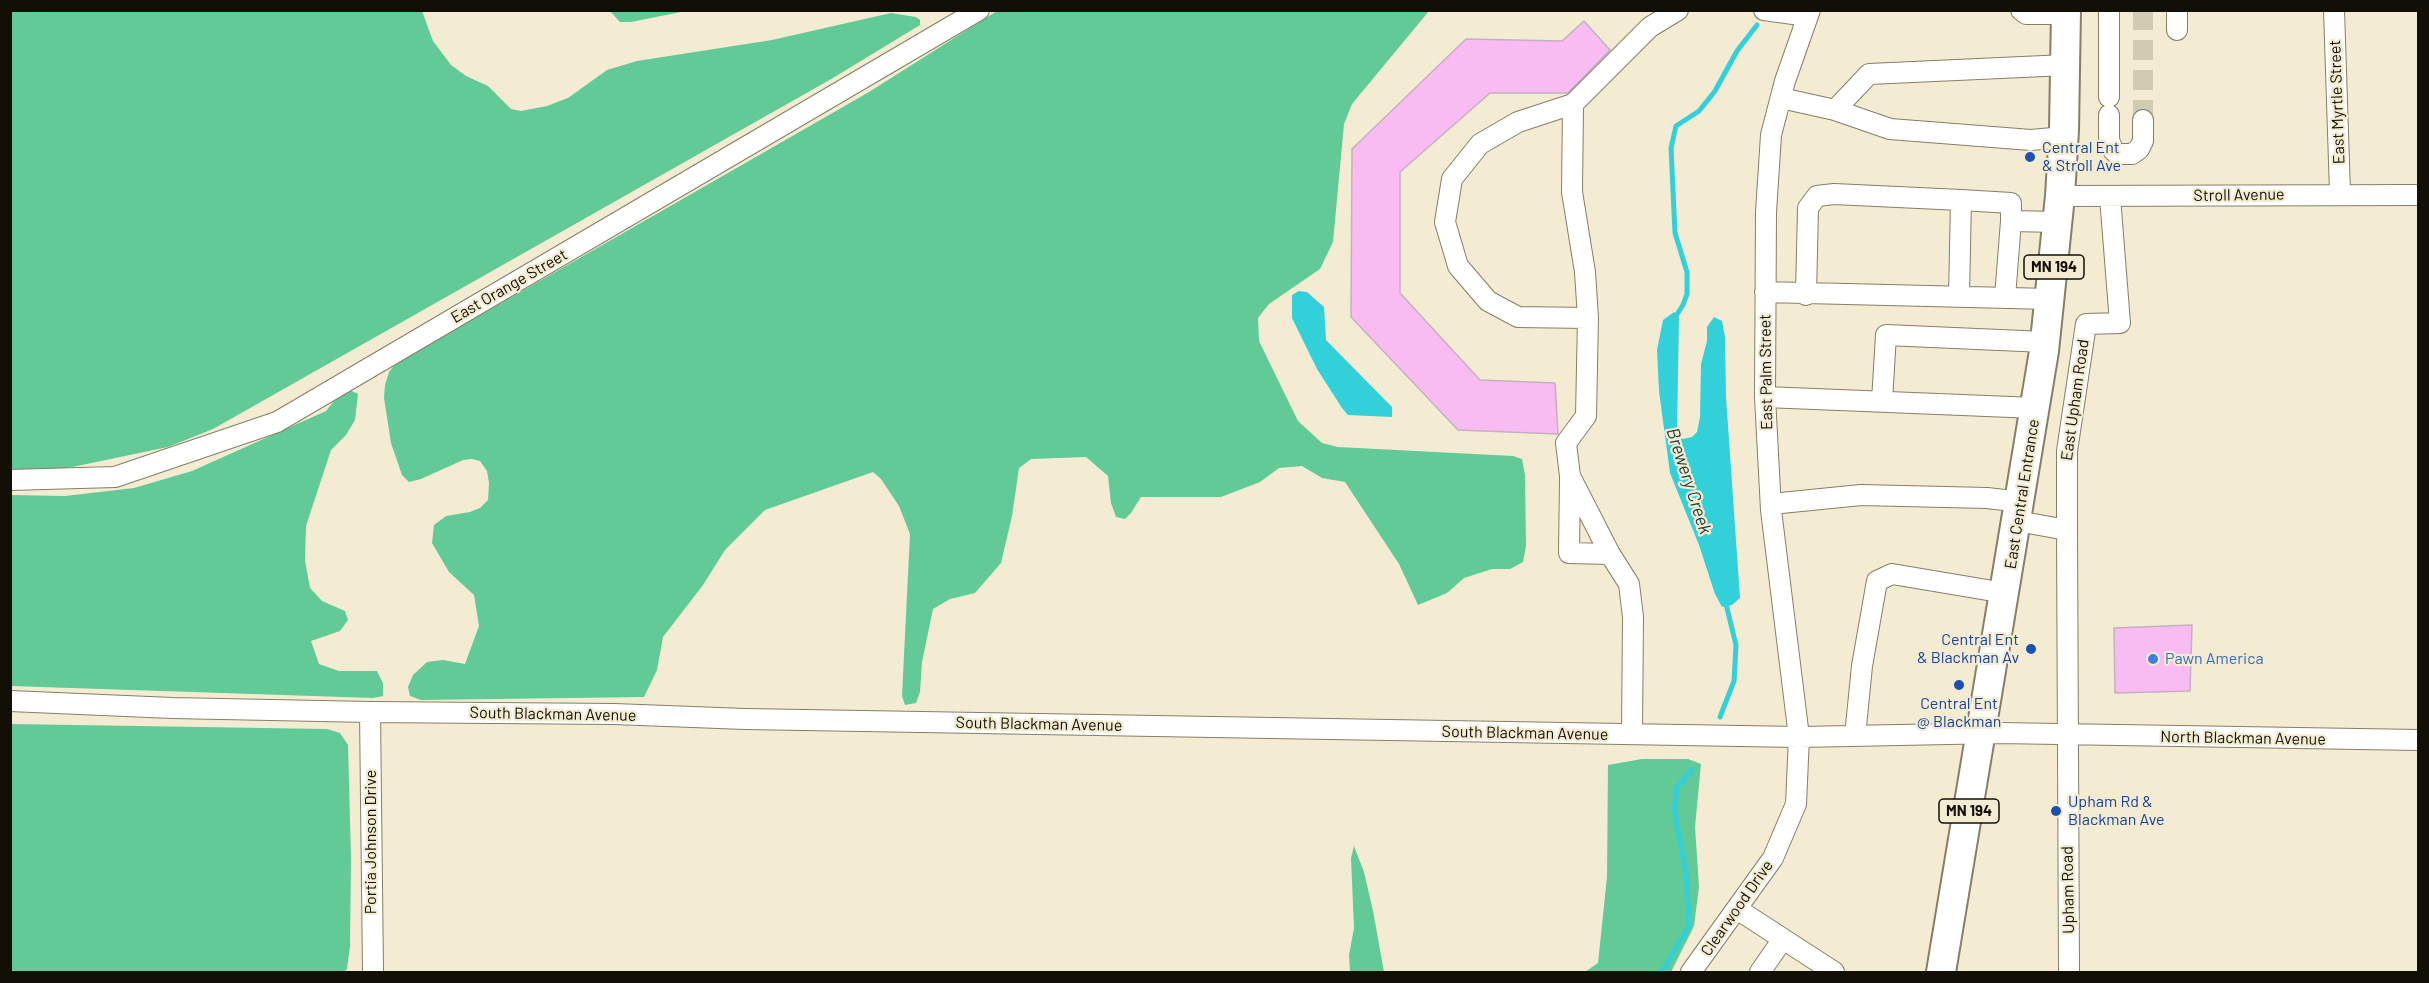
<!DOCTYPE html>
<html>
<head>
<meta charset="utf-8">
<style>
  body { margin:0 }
  #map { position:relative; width:2429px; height:983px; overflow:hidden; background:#f3ecd2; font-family:Barlow,sans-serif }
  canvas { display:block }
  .frame { position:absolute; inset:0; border:12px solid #110f06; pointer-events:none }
</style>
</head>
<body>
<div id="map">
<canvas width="2429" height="983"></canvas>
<div class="frame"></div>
</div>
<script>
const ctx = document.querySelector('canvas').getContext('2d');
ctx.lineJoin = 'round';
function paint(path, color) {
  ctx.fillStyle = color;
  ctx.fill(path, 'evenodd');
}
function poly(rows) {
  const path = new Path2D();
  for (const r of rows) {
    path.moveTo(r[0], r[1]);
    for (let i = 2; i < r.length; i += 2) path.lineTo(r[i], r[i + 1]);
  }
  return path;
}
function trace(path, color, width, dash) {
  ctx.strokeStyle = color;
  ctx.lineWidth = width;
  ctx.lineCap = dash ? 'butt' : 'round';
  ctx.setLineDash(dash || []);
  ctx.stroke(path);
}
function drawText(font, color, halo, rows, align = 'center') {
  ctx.font = font + ' Barlow,sans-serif';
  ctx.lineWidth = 4.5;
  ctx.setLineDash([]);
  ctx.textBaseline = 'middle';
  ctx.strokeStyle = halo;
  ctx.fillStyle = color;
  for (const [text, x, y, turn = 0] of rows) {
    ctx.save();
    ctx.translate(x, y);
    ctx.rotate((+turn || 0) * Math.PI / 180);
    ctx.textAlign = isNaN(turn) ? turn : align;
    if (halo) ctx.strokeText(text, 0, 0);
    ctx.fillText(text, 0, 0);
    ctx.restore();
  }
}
paint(poly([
  [10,11,422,11,433,41,451,65,466,76,488,86,511,109,521,111,547,106,568,98,607,70,637,61,772,40,891,13,916,17,920,20,920,25,833,78,213,429,168,447,58,470,11,471],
  [610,11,686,11,631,22,620,22],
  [997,11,1429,11,1352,104,1344,124,1333,242,1320,269,1269,304,1258,318,1259,341,1298,421,1322,443,1338,447,1513,456,1522,459,1525,475,1526,546,1523,562,1510,569,1492,569,1464,578,1447,593,1418,605,1399,564,1345,482,1322,478,1302,466,1279,468,1260,482,1221,497,1141,497,1131,513,1125,519,1116,517,1111,503,1108,476,1086,457,1031,459,1019,468,1012,516,1001,563,975,593,950,599,933,609,922,662,920,692,916,703,905,705,902,696,910,534,899,506,881,479,873,472,765,510,725,550,703,585,663,637,657,670,644,697,421,700,410,696,408,687,413,675,427,662,443,660,465,664,479,626,474,595,449,572,432,543,434,525,446,516,470,512,480,508,488,500,489,483,487,471,480,461,472,459,463,460,421,479,409,482,402,475,391,443,384,398,385,385,389,372,395,364,869,92],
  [350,390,358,394,355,420,346,435,331,450,306,526,305,561,310,588,322,601,345,611,348,620,340,631,311,641,319,664,339,671,377,671,383,683,383,696,373,698,11,686,11,495,65,496,134,488,192,471,326,411,334,401],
  [11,724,327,729,340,733,348,745,351,858,350,946,347,969,344,972,11,972],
  [1642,759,1688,759,1701,764,1695,827,1699,887,1694,926,1671,972,1585,972,1598,963,1607,877,1608,765],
  [1354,846,1364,872,1373,911,1384,972,1350,972,1349,955,1354,928,1351,858]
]), '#61ca96');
paint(poly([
  [1299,291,1307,292,1324,307,1326,340,1392,407,1392,417,1348,415,1342,408,1317,369,1292,318,1292,295],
  [1674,312,1679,318,1677,429,1679,438,1683,439,1692,437,1697,432,1700,417,1701,364,1707,341,1707,327,1714,317,1722,321,1725,337,1726,397,1740,598,1732,605,1722,607,1715,594,1699,545,1670,473,1659,391,1657,350,1663,320]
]), '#32d0d9');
trace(poly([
  [1674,319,1683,305,1687,294,1687,272,1675,233,1671,148,1676,126,1699,111,1715,91,1737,51,1757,25],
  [1720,717,1734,681,1736,645,1725,600],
  [1662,972,1689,926,1686,873,1674,809,1677,787,1692,770]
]), '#32d0d9', 5);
const building = poly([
  [1584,21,1610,50,1568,93,1490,93,1400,172,1400,293,1480,380,1555,383,1558,434,1458,430,1351,317,1352,149,1466,39,1562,41,1584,21],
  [2192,625,2190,691,2115,693,2114,628,2192,625]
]);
paint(building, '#f9bcf2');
trace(building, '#c5afc2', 1.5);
trace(poly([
  [2143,120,2143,10]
]), '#d1cbb3', 20, [20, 10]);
const minor = poly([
  [1764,10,1808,16],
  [2021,10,2026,14,2066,14],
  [2177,10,2177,30],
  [2334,10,2340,193],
  [2109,97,2109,10],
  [1781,98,1835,110,1869,74,2066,65],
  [1573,104,1518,122,1480,144,1452,179,1445,222,1458,266,1488,301,1518,317,1588,318],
  [1835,110,1890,129,2031,140,2064,137],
  [2109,115,2109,140,2113,150,2117,154,2132,154,2139,149,2143,141,2143,120],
  [2060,196,2418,195],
  [1765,292,2050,299],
  [1806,295,1808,208,1817,196,1834,194,1961,200],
  [1959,296,1961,200,2011,203,2011,221,2058,222],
  [2005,297,2011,221],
  [1765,397,2036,408],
  [1882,401,1886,335,2045,342],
  [1570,479,1569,553,1610,554],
  [10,480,115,477,277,422,979,10],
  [1771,504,1861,495,1987,498,2021,502],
  [2017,521,2067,530,2069,972],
  [2067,530,2067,451,2086,324,2120,323,2110,197],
  [10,701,172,708,370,712,614,714,745,719,1799,737,1999,733,2418,740],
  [370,712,373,972],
  [1632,734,1633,617,1629,584,1610,554,1570,476,1566,443,1586,416,1588,318,1585,272,1572,192,1573,104,1650,27,1678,10],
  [1855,736,1862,666,1877,581,1892,574,2005,593],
  [1737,909,1834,972],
  [1691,972,1773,858,1796,804,1799,737,1771,510,1765,397,1766,212,1771,135,1785,81,1810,10],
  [1760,972,1783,939]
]);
const highway = poly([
  [1941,972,2044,351,2060,196,2064,130,2066,10]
]);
trace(minor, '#857f67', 22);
trace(highway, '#857f67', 32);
trace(minor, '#fff', 20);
trace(highway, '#fff', 28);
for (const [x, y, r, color] of [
  [2030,157,6,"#1a4fb4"],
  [2031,649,6,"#1a4fb4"],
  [2153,659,6,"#3f7fe0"],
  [1959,685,6,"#1a4fb4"],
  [2056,811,6,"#1a4fb4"]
]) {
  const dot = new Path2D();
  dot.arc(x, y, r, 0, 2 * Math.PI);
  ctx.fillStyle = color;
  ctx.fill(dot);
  trace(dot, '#f3ecd2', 2);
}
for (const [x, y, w] of [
  [2054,267,60],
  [1969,811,60]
]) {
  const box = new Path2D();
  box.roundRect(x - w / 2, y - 12, w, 24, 4.5);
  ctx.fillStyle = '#f3ecd2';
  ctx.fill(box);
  trace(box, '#110f06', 1.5);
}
drawText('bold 15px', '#110f06', null, [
  ["MN 194",2054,267],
  ["MN 194",1969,811]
]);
drawText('16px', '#110f06', '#f3ecd2', [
  ["East Myrtle Street",2337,102,-92],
  ["Stroll Avenue",2239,195,-1],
  ["East Orange Street",509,286,-30],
  ["East Palm Street",1766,372,-91],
  ["East Upham Road",2075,400,-82],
  ["East Central Entrance",2022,494,-81],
  ["South Blackman Avenue",553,714,1],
  ["South Blackman Avenue",1039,724,1],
  ["South Blackman Avenue",1525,733,1],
  ["North Blackman Avenue",2243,738,1],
  ["Portia Johnson Drive",371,842,-90],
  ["Upham Road",2068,890,-91],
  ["Clearwood Drive",1737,908,-55]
]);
drawText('16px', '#164399', '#f3ecd2', [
  ["Central Ent",2042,148],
  ["& Stroll Ave",2042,166],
  ["Central Ent",2019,640,"right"],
  ["& Blackman Av",2019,658,"right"],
  ["Central Ent",1959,704,"center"],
  ["@ Blackman",1959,722,"center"],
  ["Upham Rd &",2068,802],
  ["Blackman Ave",2068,820]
], 'left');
drawText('16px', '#366cbe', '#f3ecd2', [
  ["Pawn America",2165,659]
], 'left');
drawText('italic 18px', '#274041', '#f3ecd2', [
  ["Brewery Creek",1689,481,72]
]);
</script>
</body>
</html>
